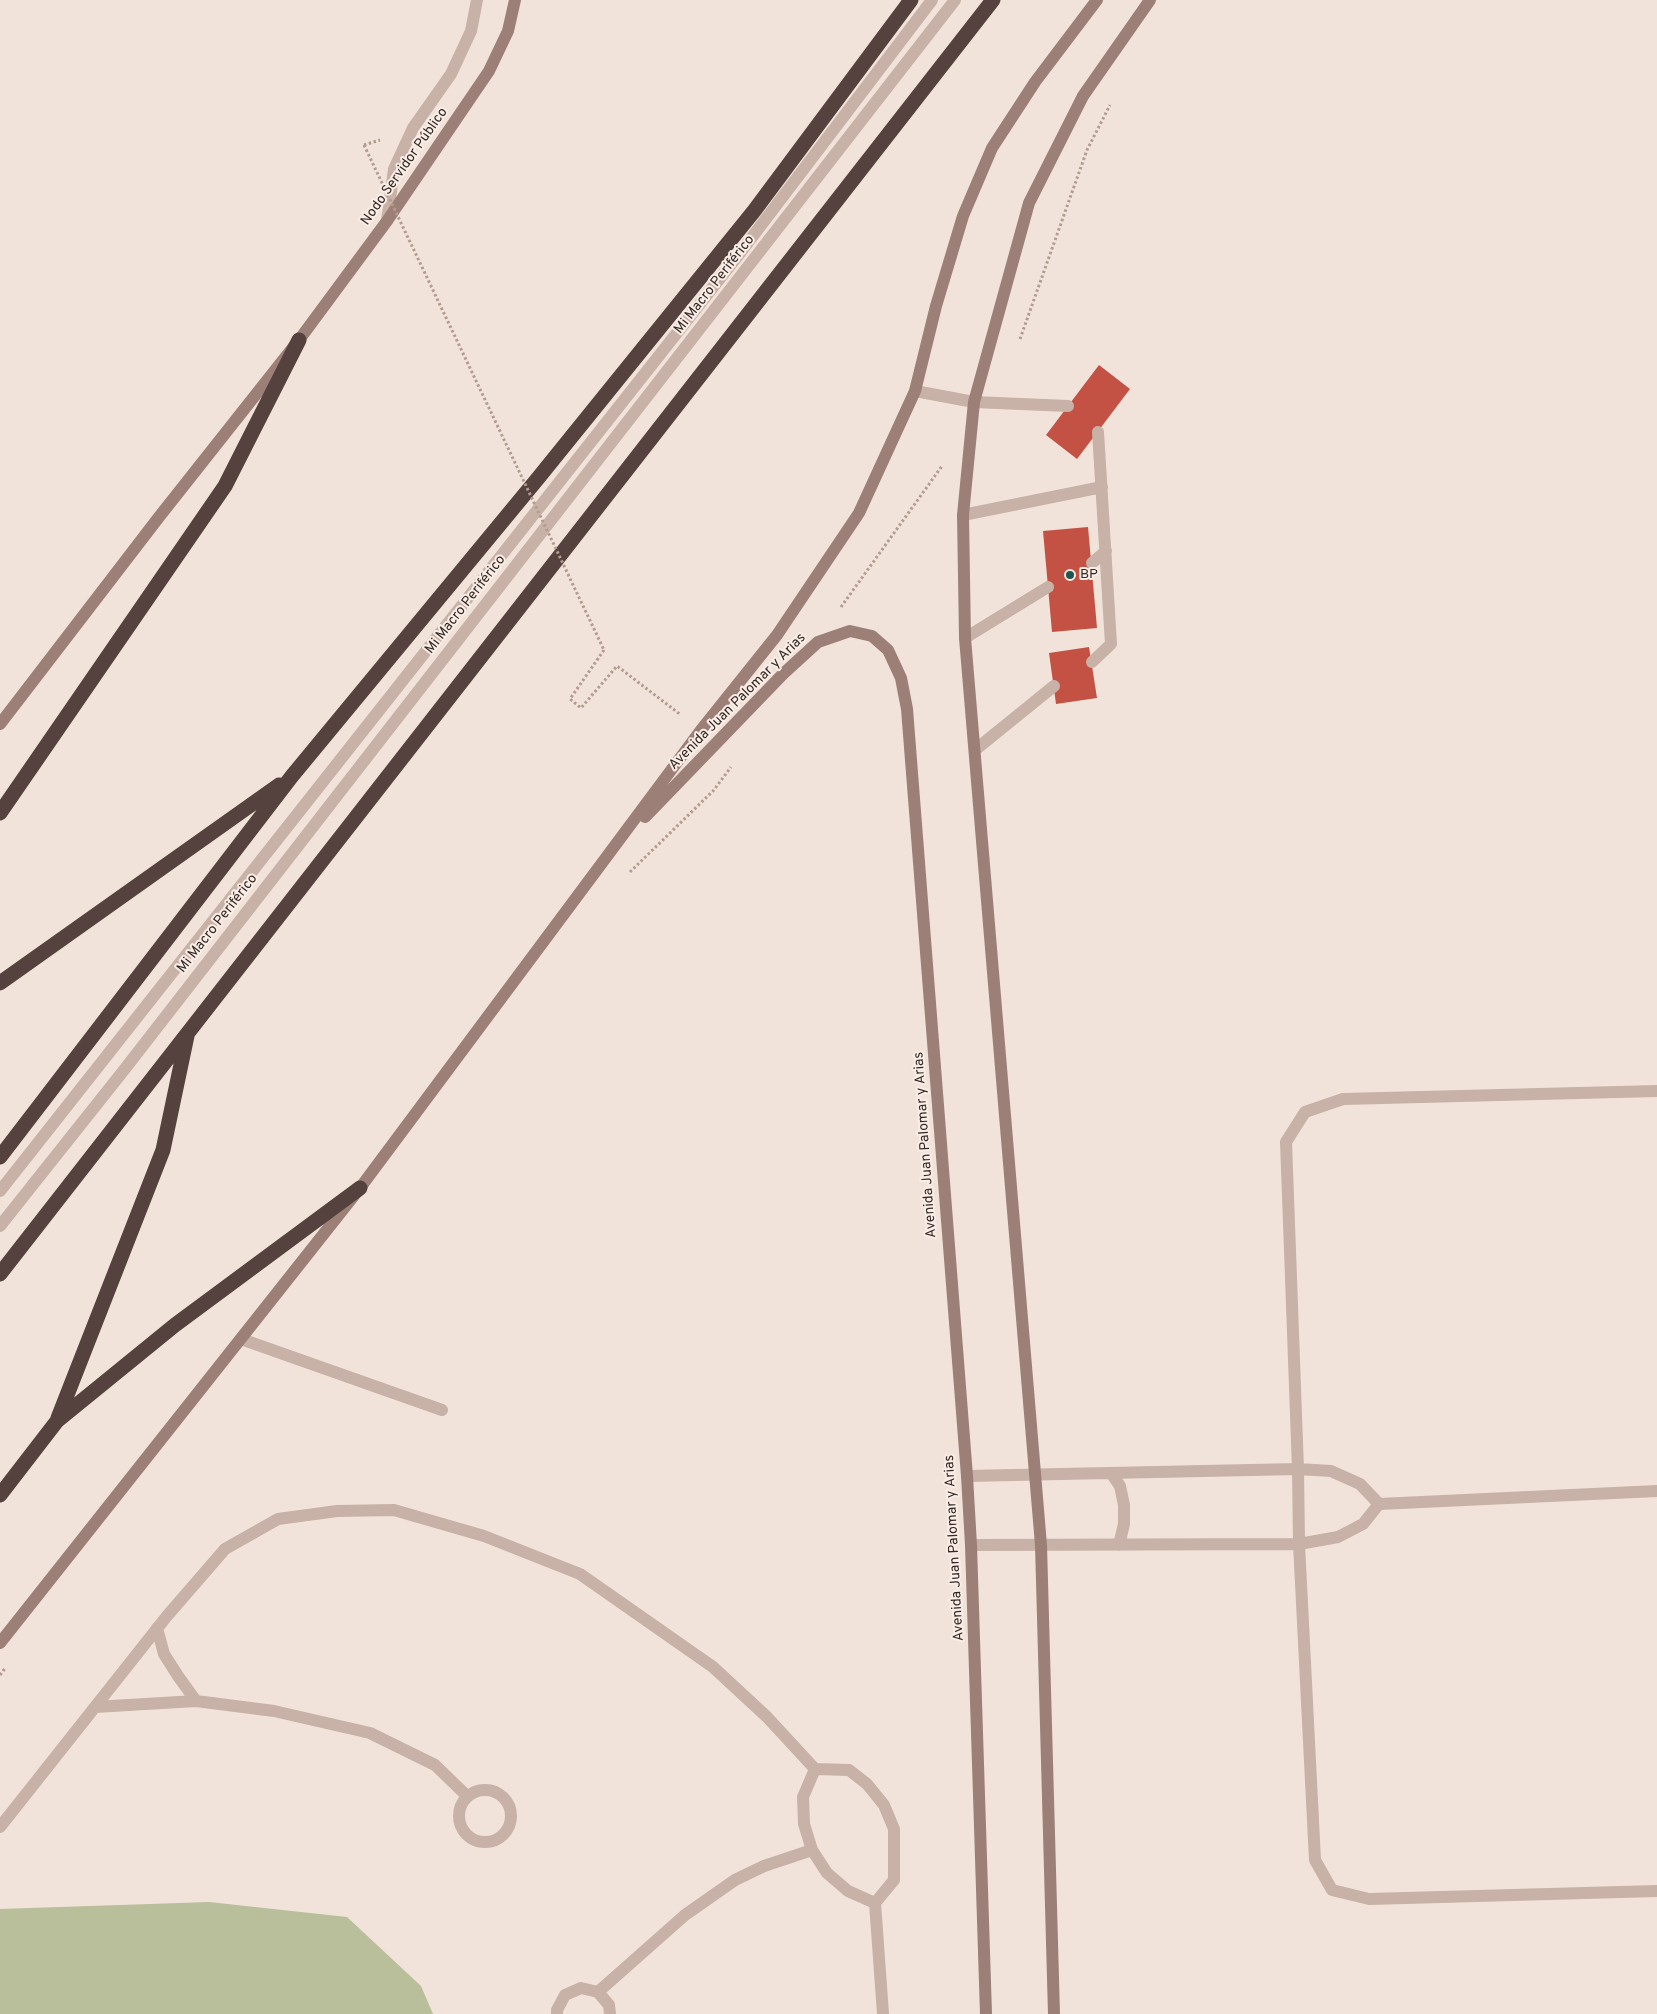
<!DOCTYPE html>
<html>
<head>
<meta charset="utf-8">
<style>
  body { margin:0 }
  canvas { display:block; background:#f1e3da }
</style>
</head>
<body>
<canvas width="1657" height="2014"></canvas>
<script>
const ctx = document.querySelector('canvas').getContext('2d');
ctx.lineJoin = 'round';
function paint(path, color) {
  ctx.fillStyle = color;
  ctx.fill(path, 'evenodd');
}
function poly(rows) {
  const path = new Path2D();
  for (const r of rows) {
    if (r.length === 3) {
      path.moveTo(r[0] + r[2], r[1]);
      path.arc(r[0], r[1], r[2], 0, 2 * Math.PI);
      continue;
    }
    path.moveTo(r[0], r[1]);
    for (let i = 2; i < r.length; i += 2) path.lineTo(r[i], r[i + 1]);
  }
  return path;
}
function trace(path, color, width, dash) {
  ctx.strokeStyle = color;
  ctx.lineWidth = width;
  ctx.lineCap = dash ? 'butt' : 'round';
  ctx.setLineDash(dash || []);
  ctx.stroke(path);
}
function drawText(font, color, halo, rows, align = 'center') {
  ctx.font = font + ' Overpass,sans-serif';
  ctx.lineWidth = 4;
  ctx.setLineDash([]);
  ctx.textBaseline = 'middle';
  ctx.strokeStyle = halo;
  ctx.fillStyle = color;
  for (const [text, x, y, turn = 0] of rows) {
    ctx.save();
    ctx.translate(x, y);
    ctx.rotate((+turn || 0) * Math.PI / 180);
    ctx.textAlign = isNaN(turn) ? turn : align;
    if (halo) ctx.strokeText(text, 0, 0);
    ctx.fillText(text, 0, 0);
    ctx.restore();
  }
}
paint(poly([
  [209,1902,347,1917,421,1986,433,2014,0,2014,0,1909]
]), '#b8bf9a');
paint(poly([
  [1099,365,1130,389,1077,459,1046,435],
  [1088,527,1097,628,1052,632,1043,531],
  [1089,647,1097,698,1056,704,1049,653]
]), '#c35245');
trace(poly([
  [364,145,380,140],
  [1020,339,1087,150,1110,105],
  [841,607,942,466],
  [604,650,570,699,581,708,617,666,681,715],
  [630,872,713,791,731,767],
  [0,1675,6,1667]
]), '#b49b90', 3, [2.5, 2.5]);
trace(poly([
  [387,221,394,169,413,128,451,74,471,31,477,0],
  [915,391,974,402,1068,406],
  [963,515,1102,487],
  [1092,563,1106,551],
  [965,638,1048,587],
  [1092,662,1111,644,1098,432],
  [975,750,1054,686],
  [0,1191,740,253,932,0],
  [0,1226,124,1070,955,0],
  [241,1339,442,1410]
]), '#c8b1a6', 12);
trace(poly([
  [1657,1091,1343,1099,1305,1112,1286,1142,1298,1469,1299,1544,1315,1860,1332,1890,1369,1899,1657,1891],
  [1111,1473,1120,1486,1124,1505,1124,1524,1119,1545],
  [967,1476,1298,1469,1331,1471,1360,1484,1379,1504],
  [971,1545,1299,1544,1338,1537,1363,1524,1379,1504,1657,1491],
  [157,1628,164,1654,178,1676,196,1701],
  [95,1707,196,1701,274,1711,370,1733,435,1765,467,1796],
  [815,1769,803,1797,804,1824,812,1850,827,1873,848,1891,875,1903],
  [485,1816,26],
  [0,1827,167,1616,225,1549,278,1519,337,1511,394,1510,484,1536,580,1574,713,1667,767,1717,815,1769,849,1770,867,1784,884,1805,894,1829,894,1880,875,1903,883,2014],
  [598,1992,685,1915,735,1880,764,1866,812,1850],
  [557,2014,557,2010,565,1995,581,1988,598,1992,609,2005,610,2014]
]), '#c8b1a6', 12);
trace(poly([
  [0,724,159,517,299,340,387,221,489,71,508,31,515,0],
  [645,817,783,674,818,642,850,631,872,636,888,650,901,678,907,709,967,1476,971,1545,986,2014],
  [0,1643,360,1188,701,730,777,635,859,513,915,391,936,306,963,216,992,148,1035,82,1097,0],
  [1054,2014,1041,1545,965,638,963,515,974,402,1029,203,1083,96,1150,0]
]), '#9c8077', 12);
trace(poly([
  [0,813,225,486,299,340],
  [0,983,279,785],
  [0,1157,292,776,539,477,754,211,911,0],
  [0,1274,993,0],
  [58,1418,163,1150,187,1036],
  [0,1495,57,1421,175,1325,360,1188]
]), '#55423e', 15);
trace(poly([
  [364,145,604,650]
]), '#b49b90', 3, [2.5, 2.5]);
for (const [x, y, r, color] of [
  [1070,575,5,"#1d5551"]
]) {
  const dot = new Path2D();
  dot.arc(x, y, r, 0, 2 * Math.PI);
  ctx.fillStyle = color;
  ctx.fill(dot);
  trace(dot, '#f9ede6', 2);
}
drawText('14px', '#352927', '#f9ede6', [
  ["Nodo Servidor Público",405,167,-55],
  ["Mi Macro Periférico",715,285,-52],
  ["Mi Macro Periférico",466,605,-52],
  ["Avenida Juan Palomar y Arias",738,702,-45],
  ["Mi Macro Periférico",218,924,-52],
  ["Avenida Juan Palomar y Arias",926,1145,-94],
  ["Avenida Juan Palomar y Arias",955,1548,-93]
]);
drawText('14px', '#352927', '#f9ede6', [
  ["BP",1080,575]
], 'left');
</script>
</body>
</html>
